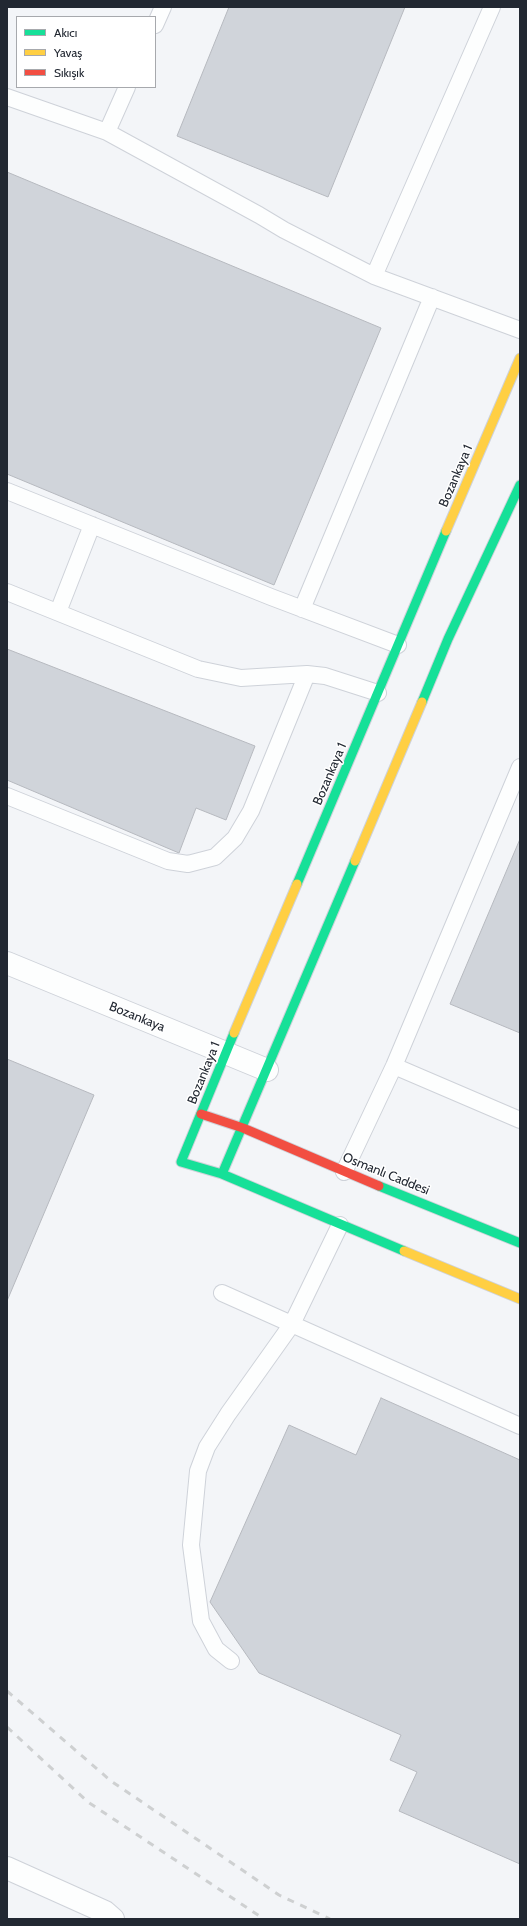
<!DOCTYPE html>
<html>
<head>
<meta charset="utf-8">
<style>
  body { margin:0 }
  #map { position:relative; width:527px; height:1926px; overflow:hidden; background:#f3f5f8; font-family:Cabin,sans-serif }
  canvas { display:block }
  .frame { position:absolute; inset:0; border:8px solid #222832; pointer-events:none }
  .legend { position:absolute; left:16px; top:16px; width:140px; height:72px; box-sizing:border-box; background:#fff; border:1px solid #a7a9ad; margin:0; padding:5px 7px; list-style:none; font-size:12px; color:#222832 }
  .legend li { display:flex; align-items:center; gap:8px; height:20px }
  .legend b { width:20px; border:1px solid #a7a9ad }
</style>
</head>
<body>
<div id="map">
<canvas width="527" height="1926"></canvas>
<div class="frame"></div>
<ul class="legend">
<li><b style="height:5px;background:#16e098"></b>Akıcı</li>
<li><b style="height:5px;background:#ffcf43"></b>Yavaş</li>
<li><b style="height:5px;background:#f24e42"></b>Sıkışık</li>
</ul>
</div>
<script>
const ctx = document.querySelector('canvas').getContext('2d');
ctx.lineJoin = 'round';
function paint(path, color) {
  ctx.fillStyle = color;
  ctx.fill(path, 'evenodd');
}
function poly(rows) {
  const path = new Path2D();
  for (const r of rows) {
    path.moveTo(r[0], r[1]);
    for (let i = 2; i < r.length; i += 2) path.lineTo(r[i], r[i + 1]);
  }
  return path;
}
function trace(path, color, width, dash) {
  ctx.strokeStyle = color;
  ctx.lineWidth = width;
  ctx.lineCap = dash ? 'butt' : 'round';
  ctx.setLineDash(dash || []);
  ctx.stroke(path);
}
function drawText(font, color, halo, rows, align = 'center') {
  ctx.font = font + ' Cabin,sans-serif';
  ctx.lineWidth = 3;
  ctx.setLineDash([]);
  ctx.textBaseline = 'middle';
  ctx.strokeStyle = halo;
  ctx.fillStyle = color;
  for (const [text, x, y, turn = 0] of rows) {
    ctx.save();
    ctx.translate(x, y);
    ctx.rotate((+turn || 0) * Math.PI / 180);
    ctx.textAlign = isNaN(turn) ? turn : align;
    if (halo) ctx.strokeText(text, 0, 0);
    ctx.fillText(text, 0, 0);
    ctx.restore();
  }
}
const building = poly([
  [229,7,405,7,328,197,177,136,229,7],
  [7,172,381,328,274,585,7,474,7,172],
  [7,649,255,746,226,820,196,808,179,853,7,780,7,649],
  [520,839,520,1033,450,1004,520,839],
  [7,1059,94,1095,7,1301,7,1059],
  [381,1398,520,1460,520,1864,399,1811,417,1772,390,1760,401,1735,259,1673,210,1602,289,1425,356,1455,381,1398]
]);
paint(building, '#d0d4da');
trace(building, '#b6b9bf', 1);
const lane = poly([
  [155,25,163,7],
  [7,97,107,132,259,215,284,230,374,276,520,330],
  [107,132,127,87],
  [374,276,492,7],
  [7,491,271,597,398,645],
  [7,592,198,669,241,678,307,674,325,676,378,693],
  [302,609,432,297],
  [58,612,92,525],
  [7,796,168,861,188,864,215,857,235,838,251,811,307,674],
  [394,1066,520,1120],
  [344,1172,394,1066,520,767],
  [222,1293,520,1426],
  [231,1661,216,1649,201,1621,191,1545,198,1471,207,1447,228,1414,292,1324,340,1225]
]);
const street = poly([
  [7,963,267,1070],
  [7,1868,105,1912,113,1919]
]);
const fast = poly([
  [422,702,448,639,520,485],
  [297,884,446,531],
  [234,1033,181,1162,222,1174,404,1251],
  [222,1174,355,861],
  [379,1186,520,1243]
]);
const slow = poly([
  [446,531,520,358],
  [355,861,422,702],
  [234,1033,297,884],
  [404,1251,520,1299]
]);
const jam = poly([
  [201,1114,243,1128,379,1186]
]);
trace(lane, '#ced2d9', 18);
trace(street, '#ced2d9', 24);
trace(fast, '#ced2d9', 11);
trace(slow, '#ced2d9', 11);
trace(jam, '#ced2d9', 11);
trace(lane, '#fdfefe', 16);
trace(street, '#fdfefe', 22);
trace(fast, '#16e098', 9);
trace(slow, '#ffcf43', 9);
trace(jam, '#f24e42', 9);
trace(poly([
  [7,1691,111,1781,279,1895,330,1919],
  [7,1727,88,1802,264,1919]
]), '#ced0d1', 3, [7, 7]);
drawText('13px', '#222832', '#fff', [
  ["Bozankaya 1",456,476,-67],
  ["Bozankaya 1",330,774,-67],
  ["Bozankaya",137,1017,22],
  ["Bozankaya 1",204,1073,-68],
  ["Osmanlı Caddesi",386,1174,22]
]);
</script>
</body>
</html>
